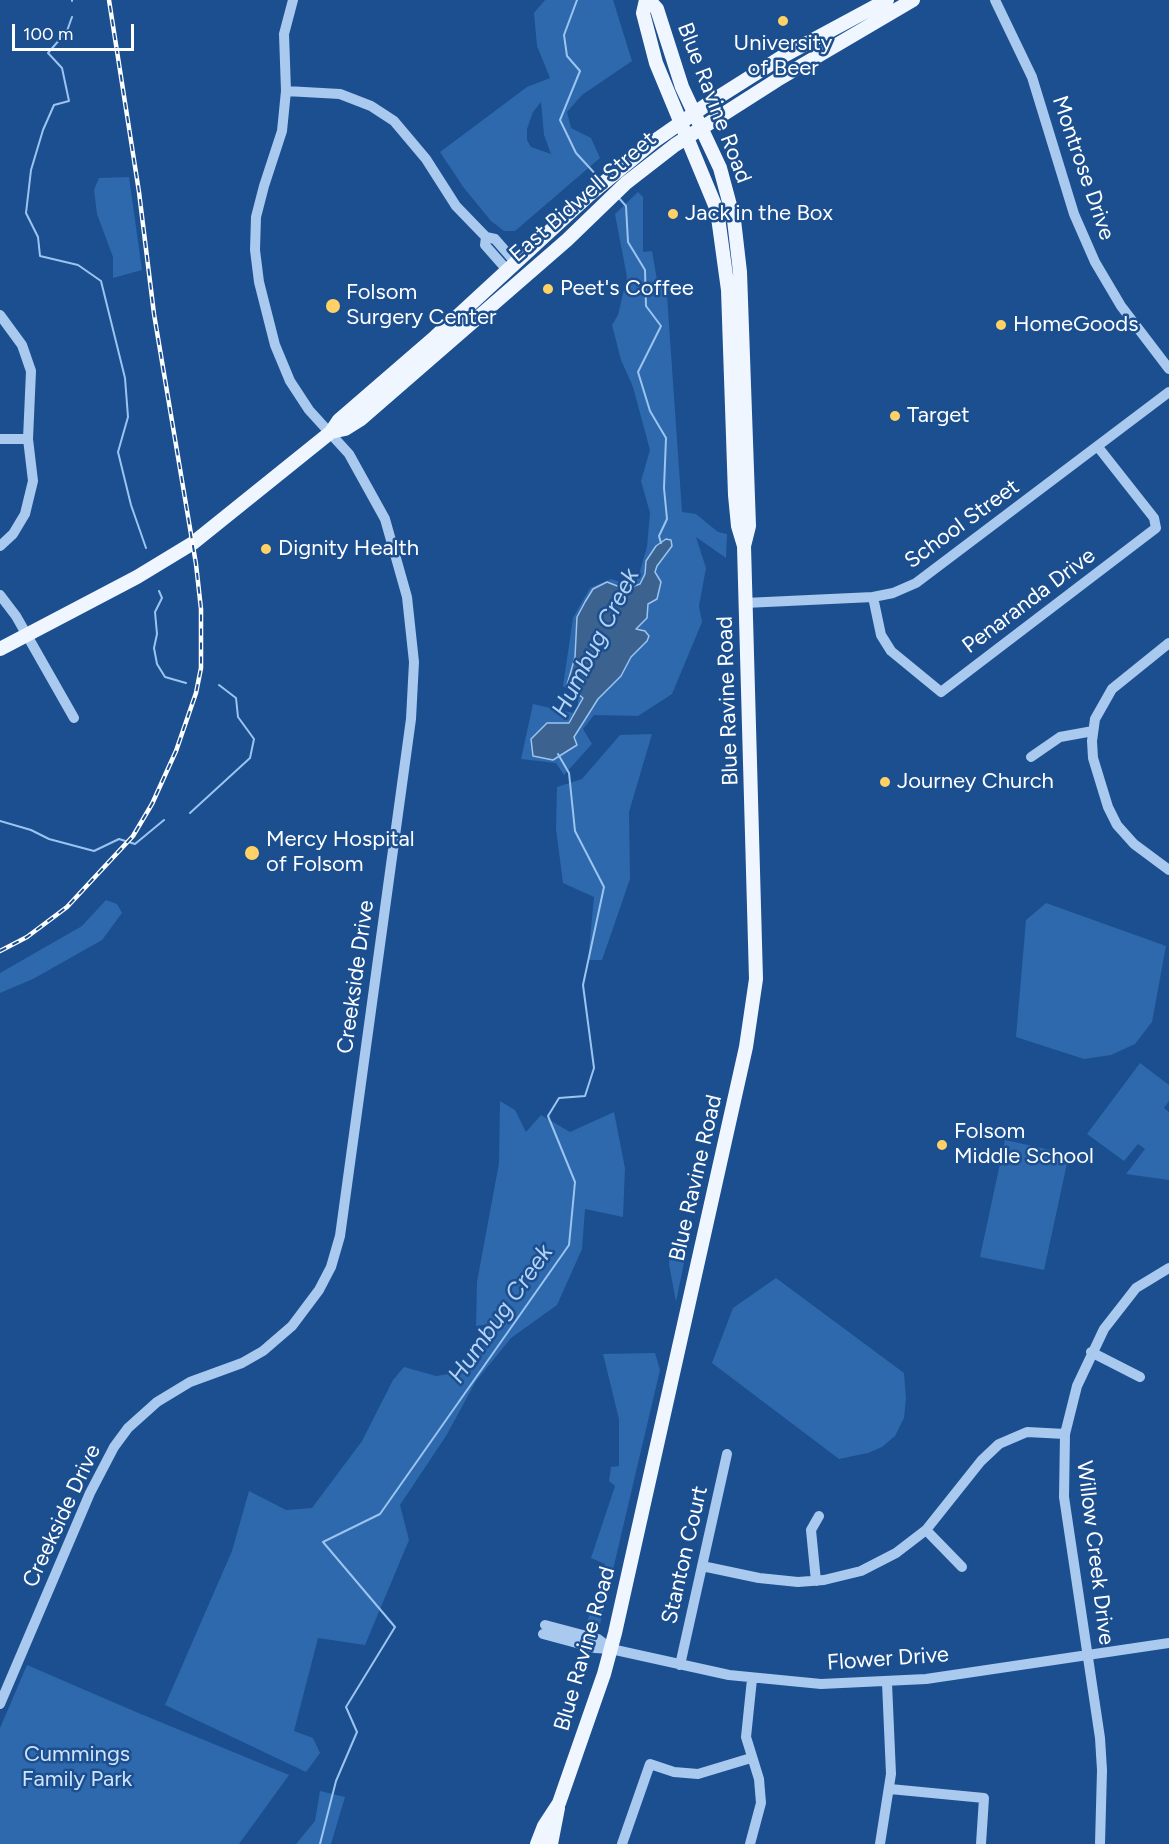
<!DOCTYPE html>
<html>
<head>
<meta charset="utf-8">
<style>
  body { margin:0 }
  #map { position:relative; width:1169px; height:1844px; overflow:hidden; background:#1b4f8f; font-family:Figtree,sans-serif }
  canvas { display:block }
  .scale { position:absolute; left:12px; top:24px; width:122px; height:27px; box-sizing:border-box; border:3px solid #fff; border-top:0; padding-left:8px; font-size:18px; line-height:21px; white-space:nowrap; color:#fff; -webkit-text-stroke:4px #1b4f8f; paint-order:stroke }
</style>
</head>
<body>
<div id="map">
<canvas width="1169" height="1844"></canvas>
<div class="scale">100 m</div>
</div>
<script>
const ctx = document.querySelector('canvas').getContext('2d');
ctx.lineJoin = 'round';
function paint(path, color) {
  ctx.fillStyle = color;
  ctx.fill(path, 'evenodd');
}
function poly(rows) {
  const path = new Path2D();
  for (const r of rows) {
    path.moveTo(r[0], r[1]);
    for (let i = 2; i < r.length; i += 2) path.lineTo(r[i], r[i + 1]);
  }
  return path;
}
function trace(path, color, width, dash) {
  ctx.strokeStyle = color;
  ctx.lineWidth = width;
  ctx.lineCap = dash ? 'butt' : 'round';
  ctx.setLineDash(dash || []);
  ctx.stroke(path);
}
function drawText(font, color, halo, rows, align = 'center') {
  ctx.font = font + ' Figtree,sans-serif';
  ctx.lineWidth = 5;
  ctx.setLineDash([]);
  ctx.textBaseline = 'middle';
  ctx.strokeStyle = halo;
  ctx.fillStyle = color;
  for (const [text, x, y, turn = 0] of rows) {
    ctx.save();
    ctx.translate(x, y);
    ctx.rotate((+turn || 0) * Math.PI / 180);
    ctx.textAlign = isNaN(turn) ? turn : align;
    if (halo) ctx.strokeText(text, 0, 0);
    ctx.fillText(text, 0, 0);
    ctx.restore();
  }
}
paint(poly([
  [545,0,613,0,632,61,582,95,567,112,571,128,591,138,600,158,515,231,504,231,491,221,464,188,440,152,527,87,550,78,537,46,534,13],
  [541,102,544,135,551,154,531,147,527,140,527,129,533,112],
  [129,177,142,270,113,278,113,257,97,214,94,190,99,178],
  [638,192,643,197,643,252,652,251,657,280,666,281,682,512,696,514,718,532,727,534,726,558,696,537,706,568,699,606,702,622,672,694,638,716,594,715,583,729,592,744,564,775,556,763,521,759,533,704,573,713,578,705,578,698,563,686,573,618,590,588,611,579,630,585,638,578,647,547,650,513,641,481,650,450,633,387,621,360,612,325,618,315,627,277,615,214],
  [652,734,629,812,630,879,602,960,588,960,594,897,563,883,556,829,557,787,582,779,620,735],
  [106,900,117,904,122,913,102,940,33,979,0,993,0,973,82,926],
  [1046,903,1166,946,1152,1022,1135,1044,1111,1055,1084,1059,1016,1037,1026,920],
  [1140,1063,1169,1085,1169,1101,1164,1108,1169,1112,1169,1180,1126,1174,1145,1149,1138,1144,1124,1161,1087,1134],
  [500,1101,515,1110,526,1132,541,1115,570,1132,614,1112,625,1168,623,1217,585,1209,582,1249,557,1305,511,1338,476,1381,446,1436,400,1505,409,1540,365,1645,318,1638,294,1731,313,1738,320,1753,306,1772,165,1705,232,1551,249,1491,286,1510,312,1508,362,1441,393,1380,404,1367,436,1376,462,1372,478,1356,492,1324,476,1326,477,1282,499,1163],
  [1005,1140,1069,1154,1044,1270,980,1257],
  [671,1240,688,1243,676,1302,669,1264],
  [776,1278,904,1373,906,1398,904,1418,895,1436,882,1447,868,1453,839,1459,712,1363,733,1308],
  [655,1353,660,1370,599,1629,586,1626,605,1564,591,1558,615,1486,609,1481,611,1467,619,1466,619,1419,603,1354],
  [27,1665,136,1712,289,1775,239,1844,0,1844,0,1728],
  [320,1791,345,1797,331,1844,296,1844,315,1821]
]), '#2e69ad');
const water = poly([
  [666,539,671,540,672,546,657,566,655,572,661,582,657,599,648,604,647,618,636,629,645,631,649,636,647,641,631,657,621,676,598,699,574,737,577,745,553,760,533,756,531,739,547,723,569,723,583,698,567,685,575,657,577,617,585,602,593,589,607,582,625,589,640,584,645,574,646,561,656,546,666,539]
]);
paint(water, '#3c6290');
trace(water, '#9cc4f0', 1.5);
trace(poly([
  [72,0,72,1],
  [577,0,564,35,567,56,580,71,560,120,576,153,599,178],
  [72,17,67,31,48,53,62,68,69,101,54,105,43,130,31,170,26,213,38,237,40,256,78,265,101,281,125,378,128,417,118,452,131,505,146,548],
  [618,197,626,206,628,242,645,270,646,306,661,326,638,372,650,411,666,438,664,488,667,519,659,536,661,543],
  [159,591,162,598,155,612,157,634,154,648,157,664,165,677,186,683],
  [190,813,250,758,254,739,238,717,236,698,219,685],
  [0,821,31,830,49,839,94,851,119,839,135,844,164,820],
  [320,1844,336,1781,357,1732,346,1707,395,1627,323,1542,380,1514,569,1245,575,1182,548,1116,559,1098,585,1096,594,1068,583,985,604,887,575,831,569,773,558,754]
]), '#9cc4f0', 2);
trace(poly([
  [995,0,1032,77,1074,214,1095,262,1121,306,1169,369],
  [286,91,340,94,371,106,394,121,426,159,456,206,486,237,495,239,516,263],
  [486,237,485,245,507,270],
  [0,315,22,345,31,371,28,439,33,481,25,514,13,534,0,546],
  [0,439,28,439],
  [0,595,16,616,74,718],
  [873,597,881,635,891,651,941,692,1156,528,1154,518,1098,447],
  [745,603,873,597,893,593,916,583,1169,392],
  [1169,643,1112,689,1095,719,1092,741,1093,758,1108,807,1117,825,1134,844,1169,870],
  [1031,757,1060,737,1093,731],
  [1091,1352,1140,1377],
  [926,1530,962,1567],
  [702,1566,759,1578,798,1582,824,1580,861,1571,896,1553,926,1530,981,1461,999,1444,1027,1432,1065,1434],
  [816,1581,811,1530,819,1516],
  [545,1625,598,1639,611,1649],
  [543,1634,595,1648,611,1649,729,1675,821,1684,926,1679,1169,1643],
  [680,1665,727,1454],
  [0,1704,90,1493,114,1447,128,1428,157,1402,190,1382,242,1363,263,1351,292,1326,319,1290,331,1267,340,1236,411,719,414,662,407,597,385,519,349,454,309,410,290,381,275,345,259,282,255,250,256,217,264,186,282,131,286,91,284,34,293,0],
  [890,1789,984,1798,981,1844],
  [622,1844,650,1764,674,1772,698,1774,751,1758],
  [750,1844,761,1803,759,1779,746,1737,752,1679],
  [880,1844,891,1774,887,1683],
  [1100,1844,1102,1770,1100,1738,1064,1497,1065,1434,1077,1386,1104,1329,1136,1288,1169,1268]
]), '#a9c9ee', 10);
trace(poly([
  [649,0,657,9,682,87,720,168,734,220,740,272,749,526,744,546],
  [331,432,345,429,361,419,567,240,626,183,675,145,777,80,913,0],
  [0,649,137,577,193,543,331,432,339,420,435,337,589,195,653,142,709,103,785,55,887,0],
  [537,1844,544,1826,559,1803,604,1674,615,1633,746,1047,756,979,744,546,738,526,735,495,728,290,717,210,656,63,643,13,646,0],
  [551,1844,558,1808]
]), '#f0f6ff', 14);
const rail = poly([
  [0,951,27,937,67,907,133,836,152,804,176,751,196,693,201,668,201,609,196,564,154,314,139,192,109,0]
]);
trace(rail, '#fff', 4.5);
trace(rail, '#1b4f8f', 2, [7]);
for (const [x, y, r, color] of [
  [783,21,6,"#ffd166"],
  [673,214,6,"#ffd166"],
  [548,289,6,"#ffd166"],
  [333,306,8,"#ffd166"],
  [1001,325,6,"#ffd166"],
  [895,416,6,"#ffd166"],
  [266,549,6,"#ffd166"],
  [885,782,6,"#ffd166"],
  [252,853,8,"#ffd166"],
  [942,1145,6,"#ffd166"]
]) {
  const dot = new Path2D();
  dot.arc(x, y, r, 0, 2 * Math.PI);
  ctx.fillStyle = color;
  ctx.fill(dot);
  trace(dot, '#1b4f8f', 2);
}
drawText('22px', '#fff', '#1b4f8f', [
  ["University",783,44,"center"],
  ["of Beer",783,69,"center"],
  ["Jack in the Box",685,214],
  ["Peet's Coffee",560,289],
  ["Folsom",346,293],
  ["Surgery Center",346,318],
  ["HomeGoods",1013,325],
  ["Target",907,416],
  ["Dignity Health",278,549],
  ["Journey Church",897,782],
  ["Mercy Hospital",266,840],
  ["of Folsom",266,865],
  ["Folsom",954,1132],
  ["Middle School",954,1157]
], 'left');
drawText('22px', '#fff', '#1b4f8f', [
  ["Blue Ravine Road",714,103,69],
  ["Montrose Drive",1083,168,71],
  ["East Bidwell Street",583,197,-41],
  ["School Street",962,524,-36],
  ["Penaranda Drive",1029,601,-37],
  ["Blue Ravine Road",728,701,-92],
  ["Creekside Drive",356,977,-82],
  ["Blue Ravine Road",696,1178,-77],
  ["Creekside Drive",62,1516,-65],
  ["Willow Creek Drive",1095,1553,83],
  ["Stanton Court",685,1555,-77],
  ["Blue Ravine Road",585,1649,-74],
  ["Flower Drive",888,1659,-4]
]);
drawText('22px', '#cfe3fa', '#1b4f8f', [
  ["Cummings",77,1755],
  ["Family Park",77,1780]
]);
drawText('italic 24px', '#b5d3f5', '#1b4f8f', [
  ["Humbug Creek",596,643,-63],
  ["Humbug Creek",501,1314,-55]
]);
</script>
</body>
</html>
